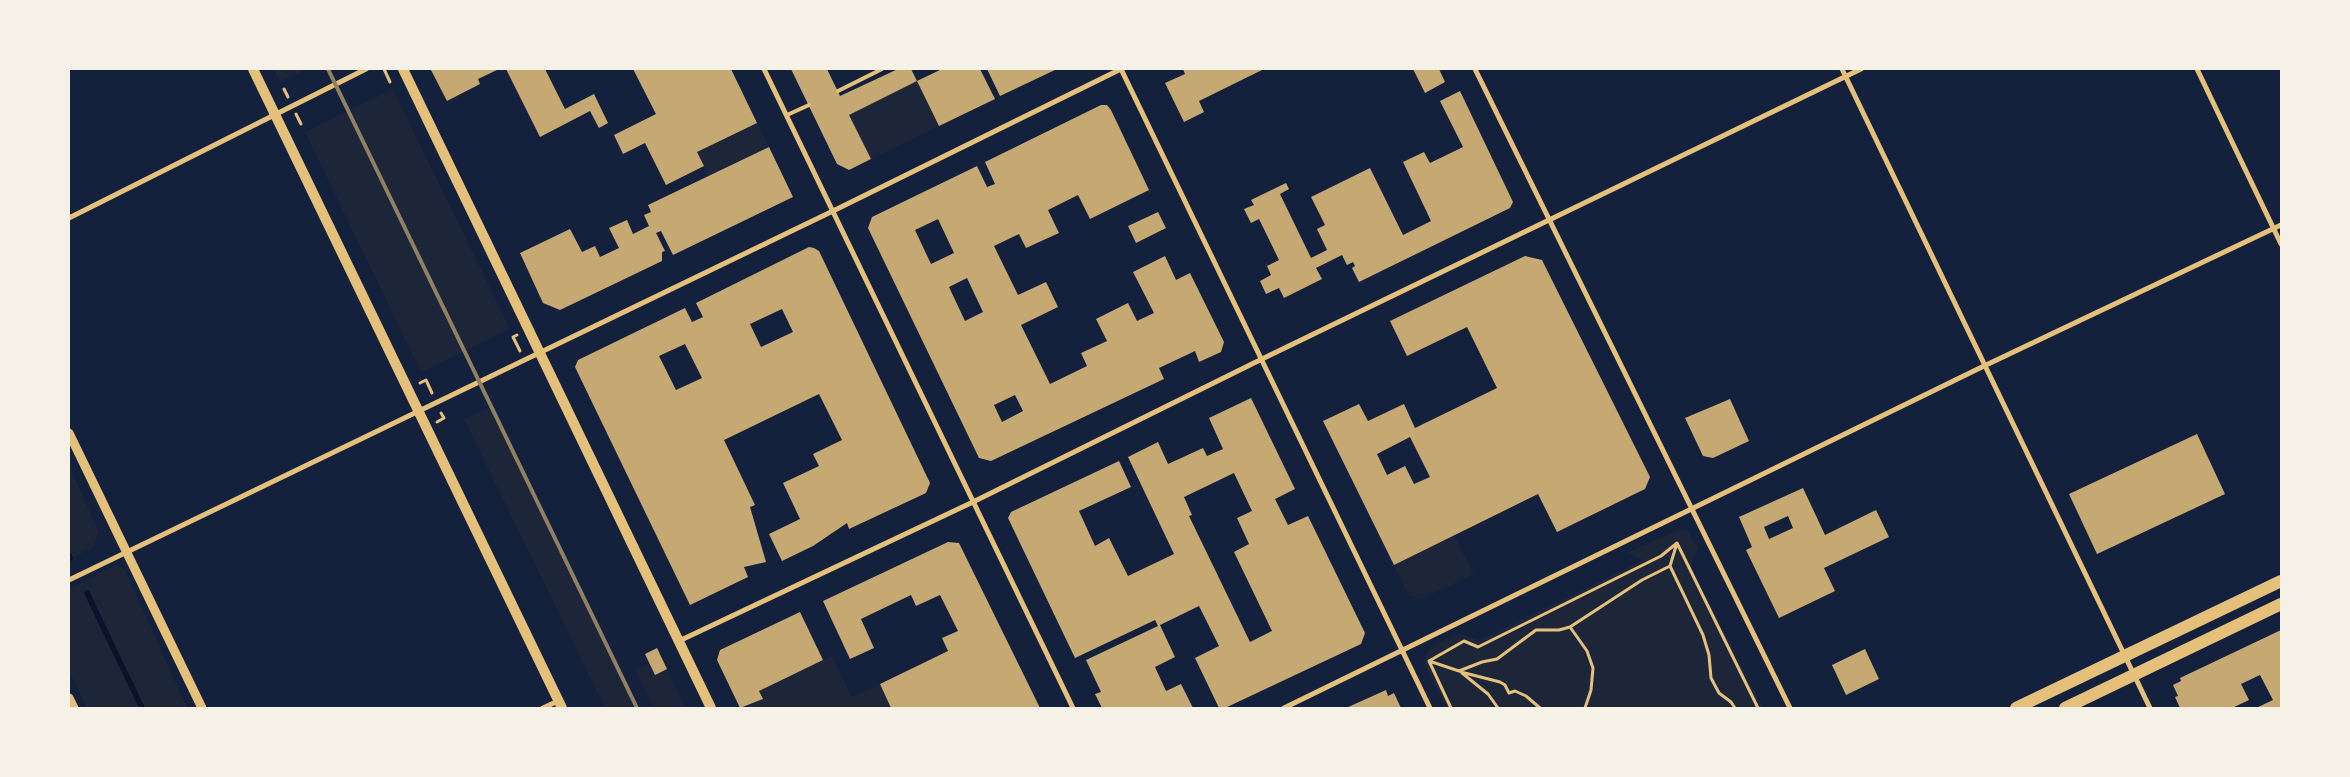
<!DOCTYPE html>
<html>
<head>
<meta charset="utf-8">
<style>
  body { margin:0 }
  #map { position:relative; width:2350px; height:777px; overflow:hidden; background:#14213d; font-family:"Zilla Slab",serif }
  canvas { display:block }
  .frame { position:absolute; inset:0; border:70px solid #f6f1e7; pointer-events:none }
</style>
</head>
<body>
<div id="map">
<canvas width="2350" height="777"></canvas>
<div class="frame"></div>
</div>
<script>
const ctx = document.querySelector('canvas').getContext('2d');
ctx.lineJoin = 'round';
function paint(path, color) {
  ctx.fillStyle = color;
  ctx.fill(path, 'evenodd');
}
function poly(rows) {
  const path = new Path2D();
  for (const r of rows) {
    path.moveTo(r[0], r[1]);
    for (let i = 2; i < r.length; i += 2) path.lineTo(r[i], r[i + 1]);
  }
  return path;
}
function trace(path, color, width, dash) {
  ctx.strokeStyle = color;
  ctx.lineWidth = width;
  ctx.lineCap = dash ? 'butt' : 'round';
  ctx.setLineDash(dash || []);
  ctx.stroke(path);
}
paint(poly([
  [274,69,307,69,280,82],
  [917,81,939,126,871,159,849,115],
  [393,89,510,329,421,372,305,132],
  [757,123,769,147,709,176,697,152],
  [492,406,638,708,605,708,464,419],
  [69,466,99,532,92,548,69,559],
  [1679,530,1687,531,1698,547,1691,566,1763,708,1446,708,1425,666,1426,655,1433,646,1457,633,1479,640,1643,560,1626,553],
  [1454,536,1474,574,1421,599,1409,595,1394,565],
  [116,565,125,570,187,708,87,708,69,671,69,589],
  [832,656,852,697,880,684,891,708,744,708,763,699,759,691],
  [649,663,655,675,667,669,686,708,654,708,635,670]
]), '#1d2539');
trace(poly([
  [69,555,70,558],
  [87,593,142,708]
]), '#0b132b', 5.5);
paint(poly([
  [434,69,499,69,478,79,480,84,447,101,431,70],
  [506,69,545,69,565,109,594,94,608,123,599,128,590,111,540,137],
  [633,69,731,69,757,123,697,152,704,166,666,185,645,143,623,154,614,135,656,114],
  [791,69,827,69,840,96,898,69,911,69,917,81,849,115,871,159,849,170,837,164],
  [942,69,980,69,995,99,939,126,917,81],
  [987,69,1057,69,1000,96],
  [1183,69,1264,69,1199,101,1204,112,1184,122,1165,83,1185,74],
  [1413,69,1439,69,1445,82,1425,93],
  [1460,91,1513,202,1510,208,1359,282,1352,268,1355,266,1353,262,1347,265,1342,255,1316,268,1322,279,1284,298,1279,288,1266,294,1260,281,1271,275,1267,266,1279,260,1259,219,1251,223,1244,209,1254,205,1251,200,1286,183,1289,189,1280,194,1311,258,1327,250,1317,229,1325,225,1311,197,1370,168,1403,235,1431,221,1403,162,1424,152,1430,163,1463,147,1440,101],
  [1101,105,1107,105,1111,110,1149,190,1090,219,1078,195,1048,210,1059,233,1026,248,1019,234,994,246,1018,295,1046,282,1058,307,1021,325,1050,384,1087,366,1081,353,1107,341,1096,319,1128,303,1137,321,1154,313,1133,272,1165,256,1176,280,1190,273,1224,342,1221,352,1199,362,1195,351,1159,368,1164,379,991,461,979,458,868,228,872,217,977,166,987,187,995,184,985,162],
  [938,219,954,253,931,264,915,230],
  [967,278,983,312,965,321,949,287],
  [1015,395,1023,411,1002,422,994,405],
  [769,147,793,197,673,255,661,231,656,233,665,251,662,252,662,261,560,310,543,303,520,253,570,229,582,252,595,246,600,257,619,248,609,228,627,220,633,234,649,226,644,215,651,212,648,205],
  [1158,212,1166,228,1136,243,1128,226],
  [809,247,814,248,819,251,930,483,926,493,849,529,847,523,813,546,782,561,769,534,800,519,783,483,819,466,813,454,842,440,819,394,724,440,755,505,750,507,766,562,744,567,748,577,690,605,575,367,578,360,685,308,692,322,703,317,696,303],
  [782,309,793,332,761,347,750,324],
  [685,344,702,378,676,390,659,356],
  [1525,256,1542,260,1650,477,1645,489,1557,532,1538,494,1394,565,1323,421,1359,404,1368,421,1404,404,1415,428,1497,388,1467,327,1407,356,1390,321],
  [1410,437,1430,477,1414,484,1405,466,1387,475,1377,454],
  [1251,398,1295,489,1275,499,1288,525,1308,516,1365,633,1361,644,1225,708,1219,708,1195,658,1219,646,1199,606,1160,625,1175,657,1155,667,1166,691,1181,684,1193,708,1102,708,1095,694,1101,692,1086,660,1158,626,1155,620,1075,658,1008,518,1011,512,1119,461,1131,487,1079,511,1095,546,1109,538,1128,576,1174,554,1128,457,1158,442,1168,464,1203,448,1207,456,1223,449,1209,418],
  [1234,473,1252,511,1237,518,1249,544,1234,552,1272,631,1250,642,1189,516,1192,515,1184,497],
  [1730,399,1749,441,1713,458,1703,456,1685,418],
  [2197,434,2225,494,2097,554,2069,494],
  [1803,488,1825,535,1876,510,1889,537,1824,568,1835,591,1779,618,1746,550,1752,547,1739,517],
  [1788,516,1793,528,1769,539,1764,527],
  [948,542,959,543,1040,708,891,708,880,684,948,651,942,638,958,631,940,595,916,606,911,595,861,619,874,648,850,659,823,601],
  [800,612,823,660,759,691,763,699,740,708,717,660,720,650],
  [2281,630,2281,708,2256,708,2273,700,2260,675,2241,684,2249,700,2232,708,2180,708,2175,697,2178,696,2173,685,2181,681,2180,678],
  [657,648,667,669,655,675,645,654],
  [1865,649,1879,679,1846,695,1832,665],
  [1386,690,1388,696,1394,693,1401,708,1346,708]
]), '#c6a872');
trace(poly([
  [384,69,390,82],
  [284,89,288,97],
  [296,114,301,124],
  [517,335,513,337,520,351],
  [420,383,426,380,432,393],
  [437,422,444,418,441,413],
  [1670,566,1677,543],
  [1570,627,1587,651,1593,668,1591,690,1585,708],
  [1429,661,1464,641,1478,647,1661,556,1677,543,1758,708],
  [1429,661,1459,671,1482,662,1497,659,1536,630,1559,630,1570,627,1642,580,1670,566,1703,635,1709,655,1711,678,1719,693,1731,702,1735,708],
  [1429,661,1451,708],
  [1461,672,1500,682,1505,685,1509,693,1515,691,1526,696,1540,708],
  [1462,673,1488,694,1498,708]
]), '#e5c07b', 3);
trace(poly([
  [838,91,882,69],
  [787,115,809,105]
]), '#e5c07b', 4);
trace(poly([
  [764,69,1073,708],
  [1121,69,1430,708],
  [1475,69,1790,708],
  [1842,69,2150,708],
  [2197,69,2281,244],
  [69,218,366,69],
  [69,580,833,211,1121,69],
  [679,641,973,502,1262,359,1861,69],
  [543,708,558,701],
  [1284,708,1984,366,2281,225]
]), '#e5c07b', 5);
trace(poly([
  [69,433,202,708],
  [69,698,74,708]
]), '#e5c07b', 9);
trace(poly([
  [253,69,562,708],
  [403,69,711,708]
]), '#e5c07b', 10);
trace(poly([
  [2016,708,2281,581],
  [2065,708,2281,604]
]), '#e5c07b', 12);
trace(poly([
  [328,69,637,708]
]), '#918062', 4);
</script>
</body>
</html>
